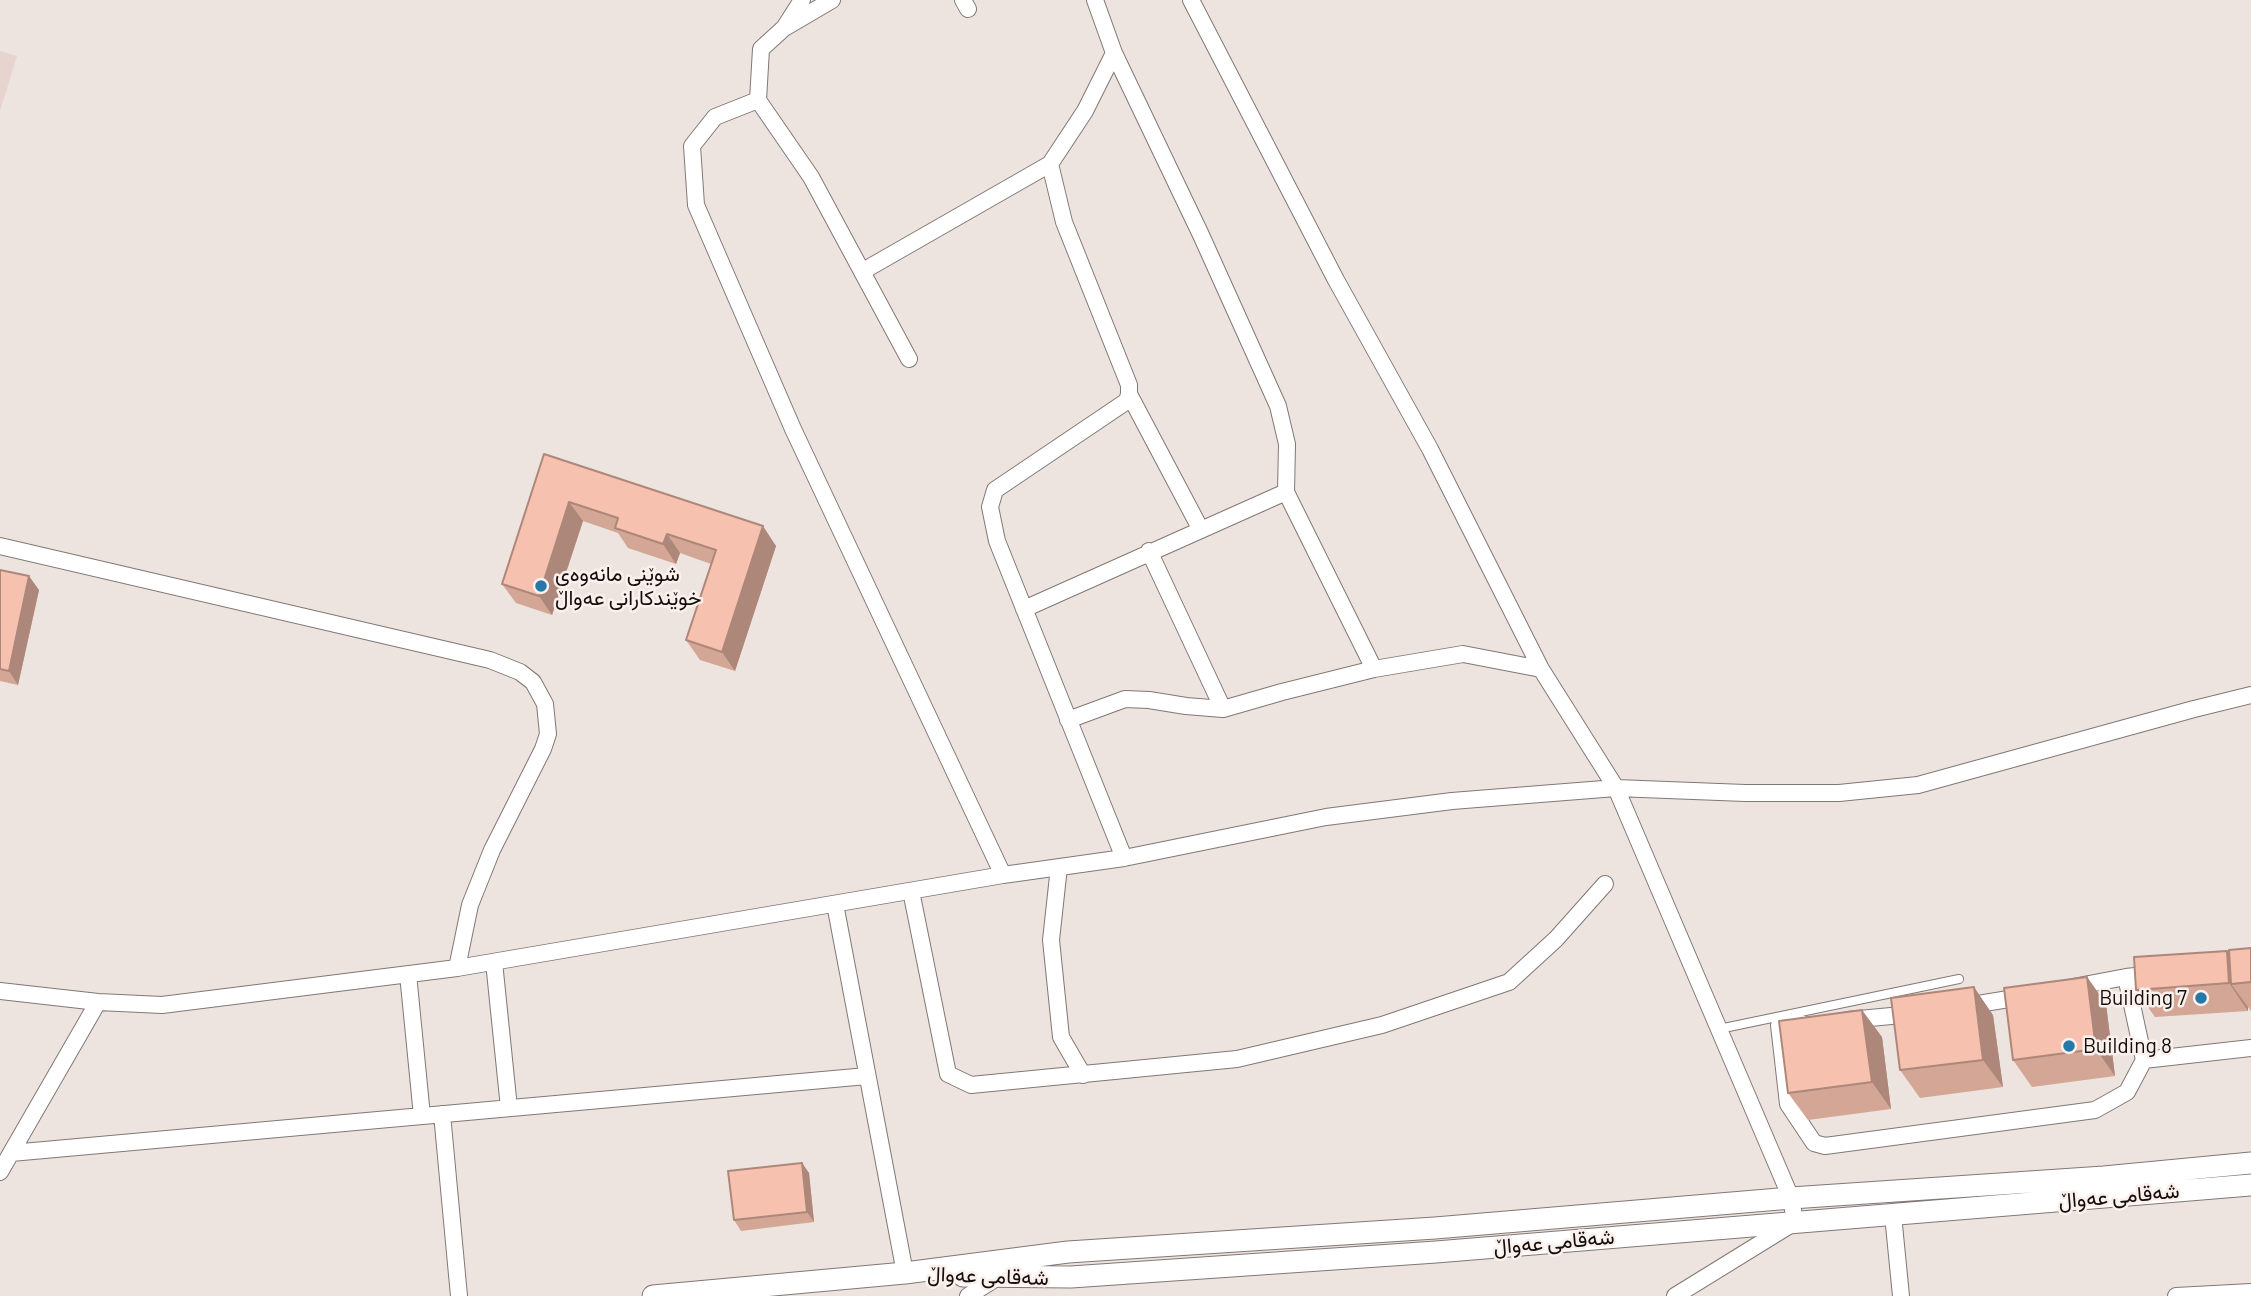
<!DOCTYPE html>
<html>
<head>
<meta charset="utf-8">
<style>
  body { margin:0 }
  canvas { display:block; background:#ede3df }
</style>
</head>
<body>
<canvas width="2251" height="1296"></canvas>
<script>
const ctx = document.querySelector('canvas').getContext('2d');
ctx.lineJoin = 'round';
function paint(path, color) {
  ctx.fillStyle = color;
  ctx.fill(path, 'evenodd');
}
function poly(rows) {
  const path = new Path2D();
  for (const r of rows) {
    path.moveTo(r[0], r[1]);
    for (let i = 2; i < r.length; i += 2) path.lineTo(r[i], r[i + 1]);
  }
  return path;
}
function trace(path, color, width, dash) {
  ctx.strokeStyle = color;
  ctx.lineWidth = width;
  ctx.lineCap = dash ? 'butt' : 'round';
  ctx.setLineDash(dash || []);
  ctx.stroke(path);
}
function drawText(font, color, halo, rows, align = 'center') {
  ctx.font = font + ' Barlow,Vazirmatn,sans-serif';
  ctx.lineWidth = 5;
  ctx.setLineDash([]);
  ctx.textBaseline = 'middle';
  ctx.strokeStyle = halo;
  ctx.fillStyle = color;
  for (const [text, x, y, turn = 0] of rows) {
    ctx.save();
    ctx.translate(x, y);
    ctx.rotate((+turn || 0) * Math.PI / 180);
    ctx.textAlign = isNaN(turn) ? turn : align;
    if (halo) ctx.strokeText(text, 0, 0);
    ctx.fillText(text, 0, 0);
    ctx.restore();
  }
}
paint(poly([
  [0,51,17,56,0,111]
]), '#e7d4ce');
const service = poly([
  [1719,1029,1959,979]
]);
const minor = poly([
  [802,0,784,28,761,49,758,100,811,177,909,359],
  [963,0,968,9],
  [1095,0,1114,53,1201,235,1278,406,1287,444,1286,492,1374,669],
  [1191,0,1336,280,1430,449,1541,669,1616,788,1791,1198,1795,1222,1675,1296],
  [786,27,832,0],
  [1114,53,1085,111,1050,164,1064,222,1129,385,1129,394,1127,401,995,490,990,507,997,541,1124,858],
  [758,100,715,117,692,146,696,205,793,429,1003,875],
  [863,271,1050,164],
  [1129,394,1201,530],
  [0,546,490,660,520,672,533,682,545,704,548,734,543,749,492,850,470,905,457,968],
  [1149,551,1223,709],
  [1024,609,1286,492],
  [1068,720,1125,699,1149,700,1186,706,1223,709,1282,692,1374,669,1463,654,1541,669],
  [1059,867,1051,940,1061,1037,1083,1075],
  [911,891,948,1074,971,1085,1237,1059,1382,1025,1509,982,1556,939,1605,884],
  [835,904,905,1273],
  [494,962,509,1108],
  [408,974,422,1116],
  [2126,977,2144,1060],
  [2073,987,2126,977,2154,974],
  [0,991,98,1002,162,1005,457,968,1003,875,1124,858,1326,817,1452,801,1616,788,1745,793,1839,793,1918,785,2194,709,2251,695],
  [1966,1006,2027,996],
  [1848,1020,1913,1014],
  [1801,1023,1779,1025,1788,1104,1814,1143,1825,1146,2095,1110,2127,1092,2144,1060,2251,1048],
  [442,1114,459,1296],
  [11,1153,867,1076],
  [0,1172,98,1002],
  [1893,1215,1901,1296],
  [968,1296,998,1277],
  [2176,1296,2251,1292]
]);
const secondary = poly([
  [963,1276,1071,1277,1436,1252,2251,1185],
  [653,1296,905,1273,1068,1252,1435,1228,1791,1198,2104,1177,2251,1163]
]);
trace(service, '#817875', 10);
trace(minor, '#817875', 18);
trace(secondary, '#817875', 23);
trace(service, '#fff', 8);
trace(minor, '#fff', 16);
trace(secondary, '#fff', 21);
paint(poly([
  [544,454,776,546,735,671,700,660,686,640,711,564,680,553,676,564,628,548,618,533,583,521,552,615,516,603,502,584],
  [0,570,39,590,18,685,0,681],
  [2251,948,2251,1011,2248,1007,2248,1011,2155,1017,2136,990,2227,951,2229,954],
  [2087,977,2106,1004,2115,1076,2032,1087,2013,1060],
  [1993,1015,2003,1087,1920,1098,1900,1070],
  [1882,1037,1891,1109,1808,1120,1788,1093],
  [802,1163,809,1173,814,1222,741,1231,734,1220]
]), '#d4a696');
paint(poly([
  [569,502,583,521,552,615,539,596],
  [763,526,776,546,735,671,722,652],
  [667,534,680,553,676,564,663,544],
  [29,576,39,590,18,685,9,671],
  [2227,951,2246,978,2231,984,2248,1007,2248,1011,2229,983],
  [2087,977,2106,1004,2115,1076,2096,1049],
  [1974,987,1993,1015,2003,1087,1983,1060],
  [1862,1010,1882,1037,1891,1109,1872,1082],
  [802,1163,809,1173,814,1222,807,1212]
]), '#ad877a');
const building = poly([
  [544,454,763,526,722,652,686,640,716,550,667,534,663,544,615,528,618,518,569,502,539,596,502,584,544,454],
  [0,570,29,576,9,671,0,669,0,570],
  [2251,948,2251,982,2231,984,2229,950,2251,948],
  [2227,951,2229,983,2136,990,2134,957,2227,951],
  [2087,977,2096,1049,2013,1060,2004,988,2087,977],
  [1974,987,1983,1060,1900,1070,1891,998,1974,987],
  [1862,1010,1872,1082,1788,1093,1779,1021,1862,1010],
  [802,1163,807,1212,734,1220,728,1171,802,1163]
]);
paint(building, '#f7c1af');
trace(building, '#ad877a', 2);
for (const [x, y, r, color] of [
  [541,586,7,"#2578a8"],
  [2201,998,7,"#2578a8"],
  [2069,1046,7,"#2578a8"]
]) {
  const dot = new Path2D();
  dot.arc(x, y, r, 0, 2 * Math.PI);
  ctx.fillStyle = color;
  ctx.fill(dot);
  trace(dot, '#fbf0ec', 2.5);
}
drawText('21px', '#120e0d', '#fbf0ec', [
  ["شوێنی مانەوەی",555,574],
  ["خوێندکارانی عەواڵ",555,598],
  ["Building 7",2187,998,"right"],
  ["Building 8",2083,1046]
], 'left');
drawText('21px', '#120e0d', '#fbf0ec', [
  ["شەقامی عەواڵ",2119,1196,-5],
  ["شەقامی عەواڵ",1554,1242,-5],
  ["شەقامی عەواڵ",988,1276,2]
]);
</script>
</body>
</html>
